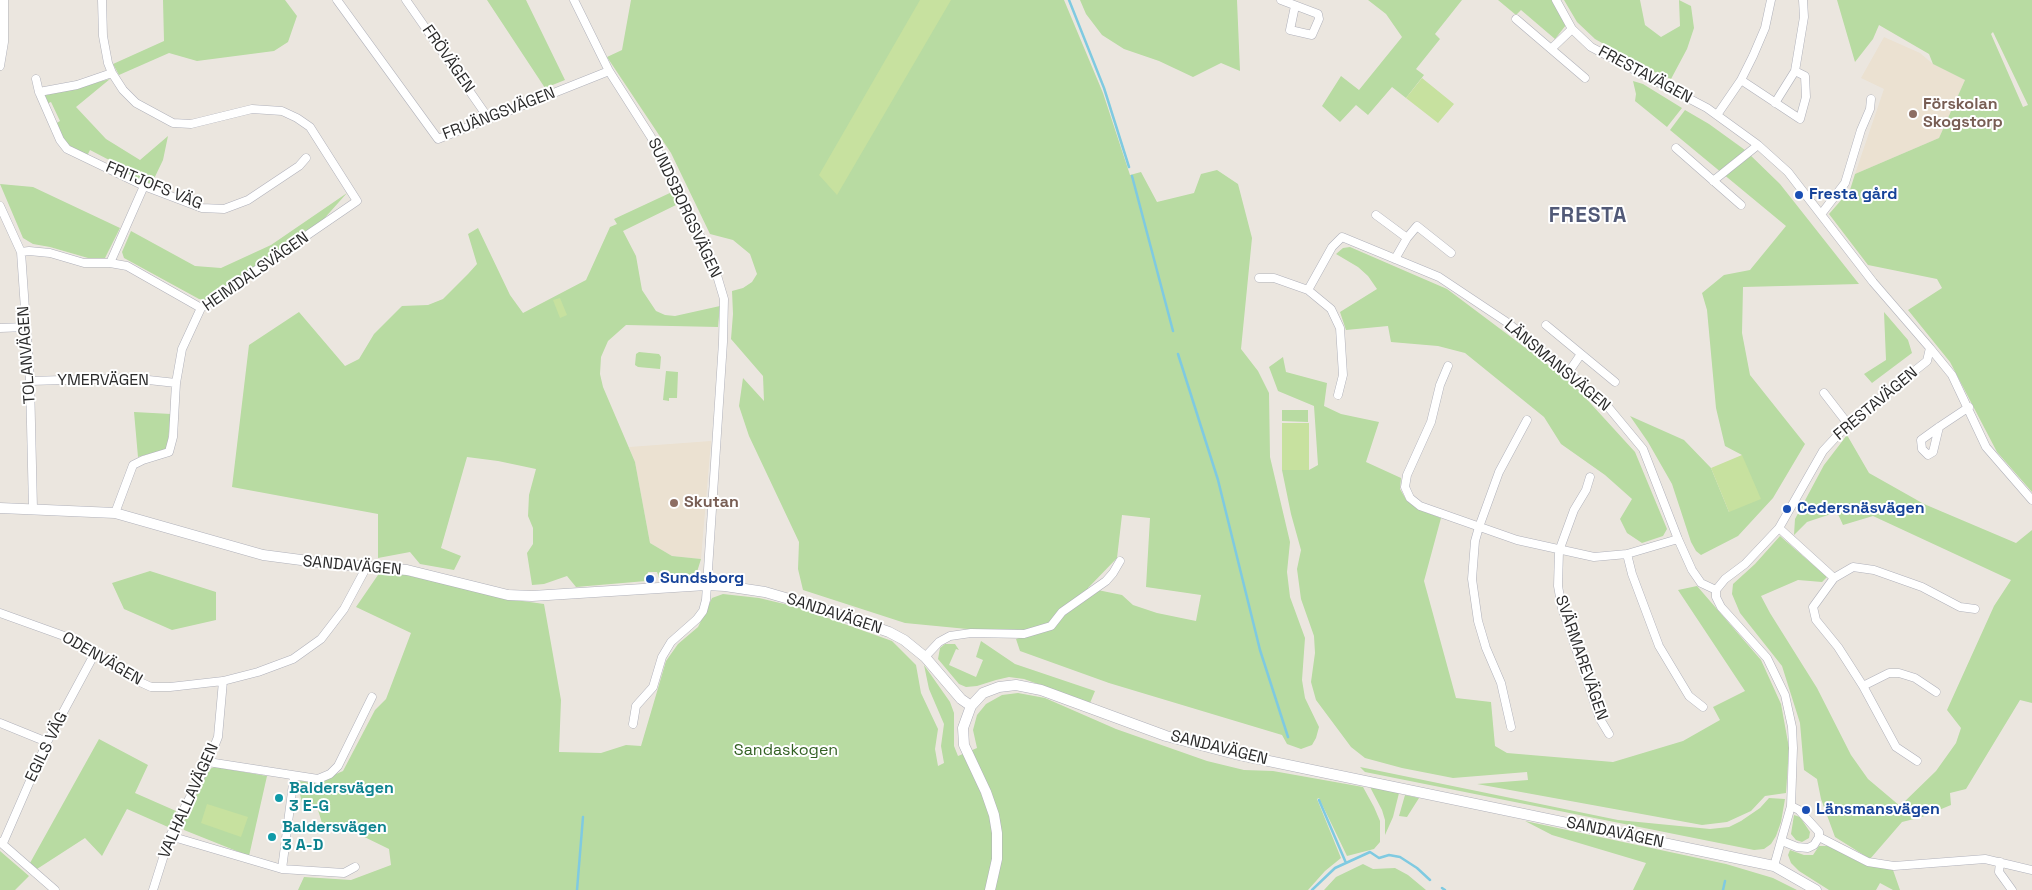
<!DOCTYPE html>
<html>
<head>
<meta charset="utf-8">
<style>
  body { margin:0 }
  canvas { display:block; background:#ebe6df }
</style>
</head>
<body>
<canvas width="2032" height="890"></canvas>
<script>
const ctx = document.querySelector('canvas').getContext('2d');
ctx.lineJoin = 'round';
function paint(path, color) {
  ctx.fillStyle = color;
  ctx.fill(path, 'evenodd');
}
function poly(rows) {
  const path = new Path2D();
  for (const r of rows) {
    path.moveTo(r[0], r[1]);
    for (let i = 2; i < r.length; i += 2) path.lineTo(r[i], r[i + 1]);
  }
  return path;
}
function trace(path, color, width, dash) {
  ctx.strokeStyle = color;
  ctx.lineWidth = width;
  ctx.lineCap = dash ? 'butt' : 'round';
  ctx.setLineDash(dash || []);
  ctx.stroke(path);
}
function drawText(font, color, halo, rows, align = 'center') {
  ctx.font = font + ' "Space Grotesk",sans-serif';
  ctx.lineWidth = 4;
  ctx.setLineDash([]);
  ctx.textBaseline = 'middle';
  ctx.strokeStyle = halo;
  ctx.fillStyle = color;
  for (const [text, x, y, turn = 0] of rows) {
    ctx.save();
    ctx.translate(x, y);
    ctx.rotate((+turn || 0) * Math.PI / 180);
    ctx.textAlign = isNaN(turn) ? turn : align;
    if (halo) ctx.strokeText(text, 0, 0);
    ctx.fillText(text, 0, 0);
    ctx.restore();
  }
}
paint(poly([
  [1884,37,1920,53,1933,64,1965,80,1939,138,1855,174,1884,89,1861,78],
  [711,441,701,559,672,556,650,543,635,462,629,447]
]), '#ebe1d1');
paint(poly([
  [163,0,285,0,297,16,288,42,274,51,197,61,169,53,119,75,113,64,164,41],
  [487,0,526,0,565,80,545,88],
  [631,0,1064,0,1103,93,1130,175,1141,172,1157,202,1194,193,1201,174,1217,170,1238,184,1252,238,1241,349,1258,371,1269,393,1270,457,1290,542,1287,572,1290,597,1305,638,1302,680,1305,698,1319,727,1316,738,1312,745,1301,749,1287,744,1282,735,1109,683,1020,651,1016,639,1046,629,988,631,905,623,803,590,798,569,799,542,749,436,739,406,743,378,764,401,763,376,731,339,733,314,732,291,743,288,752,282,757,274,750,254,733,240,710,234,671,153,607,57,622,50],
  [1122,515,1150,518,1146,587,1201,595,1196,621,1157,613,1133,605,1122,595,1088,588,1117,558],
  [1080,0,1237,0,1240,71,1221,63,1193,77,1159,61,1124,49,1102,35,1086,14],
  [1368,0,1462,0,1435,34,1440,39,1416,69,1424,75,1406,98,1392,87,1368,115,1356,105,1340,122,1322,106,1341,76,1359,90,1402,37,1386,14],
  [1498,0,1552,0,1566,25,1555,39,1521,10,1516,15],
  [1564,0,1640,0,1645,25,1661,37,1680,26,1679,0,1691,6,1694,28,1687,49,1671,79,1648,69,1595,39,1577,22],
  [1837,0,2032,0,2032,492,1997,452,1950,362,1908,310,1942,288,1937,279,1868,265,1829,214,1850,190,1855,174,1939,138,1965,80,1933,64,1929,54,1879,25,1873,39,1855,62],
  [1993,32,2028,105,2023,107,1991,34],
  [110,79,76,107,106,139,140,160,168,136,163,160,151,185,110,168,113,162,90,150,87,156,69,148,62,139,55,124,60,121,51,102,46,104,43,96],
  [1633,81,1643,84,1682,108,1667,127,1635,101,1636,94],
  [1685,110,1709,124,1745,150,1780,184,1859,284,1743,287,1742,333,1750,375,1805,444,1773,498,1738,536,1701,555,1696,551,1691,542,1672,484,1648,442,1630,416,1684,440,1711,468,1729,512,1742,455,1725,446,1716,408,1707,310,1702,293,1724,275,1750,270,1786,226,1670,130],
  [0,184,33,187,120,228,105,258,88,258,50,247,33,244,23,238],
  [672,192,678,204,623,231,636,256,642,290,656,311,665,315,675,316,720,306,718,327,626,325,608,341,601,357,600,374,603,387,635,462,650,543,672,556,701,559,697,572,691,577,660,580,657,572,648,572,646,581,576,587,567,576,544,584,532,585,527,553,533,544,533,528,528,516,529,495,536,469,498,461,467,457,441,548,461,556,454,570,420,564,410,552,378,558,378,514,232,487,249,345,299,312,345,366,359,359,374,334,402,306,428,305,443,299,468,274,477,264,468,234,478,228,510,295,523,313,586,280,610,227,617,224,614,219],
  [347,193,322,221,205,300,199,299,124,258,122,252,131,231,195,266,221,268,271,245],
  [1350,247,1447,289,1571,382,1635,452,1667,529,1663,536,1642,543,1627,533,1620,519,1632,499,1605,475,1561,444,1544,417,1465,353,1438,346,1391,342,1388,326,1346,330,1340,312,1377,289,1368,276,1358,267,1336,254,1343,248],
  [1884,312,1908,340,1912,353,1872,383,1864,374,1886,360],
  [639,352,659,354,661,357,660,369,638,367,635,365,636,354],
  [1283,357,1286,372,1327,383,1324,406,1341,414,1379,422,1366,462,1401,478,1400,489,1407,501,1420,510,1441,518,1424,581,1456,698,1491,702,1495,746,1507,753,1613,762,1683,741,1720,720,1713,707,1745,691,1678,590,1697,586,1761,660,1781,704,1789,748,1786,793,1765,796,1751,811,1727,822,1702,825,1477,784,1528,780,1527,772,1453,778,1402,768,1365,758,1351,747,1316,700,1311,682,1315,653,1314,636,1301,599,1297,569,1301,550,1291,514,1282,470,1309,470,1318,465,1314,406,1278,391,1269,367],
  [666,371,678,372,677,398,669,398,669,401,663,400],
  [1282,410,1308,410,1308,422,1282,421],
  [134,412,171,414,167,449,138,457],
  [1847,435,1869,473,1924,504,2016,543,2032,530,2032,703,2020,700,1966,789,1950,793,1951,805,1922,817,1902,822,1870,859,1835,837,1821,799,1817,779,1804,770,1800,723,1782,666,1740,613,1732,594,1733,584,1755,564,1780,536,1827,577,1822,582,1798,580,1761,596,1770,613,1817,688,1851,755,1868,779,1900,806,1936,771,1956,743,1961,728,1947,710,1994,606,2011,580,1873,516,1843,525,1837,512,1807,522,1794,535,1795,519,1824,465],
  [150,571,216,592,216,620,172,630,124,609,112,583],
  [380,572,406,575,508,599,544,604,561,700,559,752,601,753,626,745,641,746,666,661,678,644,698,627,712,598,723,594,759,598,797,607,892,641,916,665,921,693,938,729,935,749,938,766,944,763,941,746,944,724,929,689,924,665,950,702,954,713,954,746,958,756,977,748,973,730,977,715,986,704,1002,695,1018,693,1045,698,1116,729,1207,761,1244,770,1273,771,1363,787,1374,807,1380,821,1380,842,1374,849,1347,856,1319,798,1317,799,1341,858,1325,871,1308,890,298,890,304,877,351,880,391,865,389,849,350,830,322,823,318,810,302,803,297,781,318,782,343,771,375,710,386,699,411,633,356,607],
  [981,641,1015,664,1095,691,1090,703,1024,679,1009,677,996,680,977,686,966,687,959,684,938,659,940,648,945,644,955,644,959,650,956,649,949,665,976,677,983,660,976,657],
  [99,739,148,765,135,793,176,811,168,827,127,809,102,856,85,838,37,869,30,863],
  [215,767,267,776,249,856,184,830,182,825,209,769],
  [1360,767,1618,820,1710,829,1729,827,1741,821,1760,808,1769,798,1785,799,1781,822,1776,836,1771,844,1764,849,1754,850,1365,772],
  [1370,787,1399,793,1393,817,1385,835,1385,820,1382,810],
  [1405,795,1419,798,1407,817,1399,816],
  [1794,815,1800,817,1810,832,1809,838,1802,842,1796,840,1791,834],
  [1525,821,1726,864,1773,878,1797,890,1633,890,1646,863,1552,835],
  [1819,846,1828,846,1863,864,1893,870,1900,890,1893,890,1880,883,1876,890,1829,890,1799,871,1791,863,1788,855,1790,850,1804,855,1813,855],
  [0,851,29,876,15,890,0,890],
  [1363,864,1373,869,1395,868,1408,875,1426,890,1324,890,1336,877]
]), '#b8dba2');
paint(poly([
  [920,0,951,0,837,195,819,175],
  [1422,78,1454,104,1438,123,1406,98],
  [560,298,567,315,560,318,553,300],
  [1282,423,1309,423,1309,470,1282,470],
  [1742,455,1761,499,1729,512,1711,468],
  [207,804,248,817,241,837,201,823]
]), '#c7e19f');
trace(poly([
  [1069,0,1104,88,1129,167],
  [1132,176,1173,331],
  [1178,354,1218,480,1260,650,1288,737],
  [1319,800,1346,863],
  [1442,888,1445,890],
  [577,890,583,817],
  [1312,890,1335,868,1370,852,1379,858,1389,855,1400,857,1417,868,1430,880],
  [1723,890,1725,881]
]), '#7fcae1', 2.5);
const minor = poly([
  [102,0,103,36,108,63,112,73,123,90,136,103,173,123,191,124,252,109,282,111,297,118,310,127,357,201,201,308,182,349,176,383,173,437,169,452,143,460,133,465,115,513],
  [337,0,438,139,609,71],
  [406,0,489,119],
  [574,0,609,71,651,137,666,167,713,262,724,299,723,342,706,600,703,611,697,619,671,642,662,657,653,687,636,706,633,724],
  [1281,0,1318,14,1319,19,1312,35,1290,30,1295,6],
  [1556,0,1572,29,1591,47,1707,108,1758,145,1788,172,1873,282,1930,348,1927,361,1848,424,1823,451,1779,528,1745,564,1725,579,1716,590,1716,597,1721,607,1767,658,1785,695,1792,727,1793,748,1791,806,1774,866],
  [1516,19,1585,78],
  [1551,49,1572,29],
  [0,66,4,42,4,0],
  [36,79,39,92,60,140,67,149,144,186,202,208,224,209,248,200,299,166,306,158],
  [1741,80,1800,119,1806,97,1805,76,1795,71],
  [39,92,77,85,112,73],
  [1775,103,1795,71,1804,17,1803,0],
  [1717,115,1741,80,1753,56,1765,28,1771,0],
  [1676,148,1741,205],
  [1713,181,1758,145],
  [0,206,21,252,30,381,33,509],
  [1822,213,1845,183,1861,130,1870,109,1871,99],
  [1376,215,1407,238,1417,226,1451,253],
  [21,252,29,251,50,253,84,263,110,263,127,266,201,308],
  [1395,259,1407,238],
  [110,263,144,186],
  [1259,278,1274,278,1308,290],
  [1546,325,1615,382],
  [0,328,26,327],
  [1930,348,1952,375,1986,447,2032,500],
  [1448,366,1440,385,1431,422,1407,475,1405,487,1410,498,1420,506,1517,540,1594,557,1627,554,1678,539],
  [1568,373,1581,354],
  [30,381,130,378,176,383],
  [1824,393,1848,424],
  [1338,395,1343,375,1340,328,1331,309,1308,290,1332,247,1342,237,1439,277,1508,323,1604,402,1643,449,1678,539,1692,570,1701,583,1716,590],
  [1939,427,1933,452,1928,455,1922,449,1921,440,1939,427,1969,407],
  [1590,477,1586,490,1574,510,1559,551,1558,586,1562,608,1600,719,1609,734],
  [1779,528,1834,578],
  [1627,554,1632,574,1659,646,1689,696,1703,707],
  [0,613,64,636,95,653,140,682,151,687,170,687,223,681,258,672,293,659,321,639,344,609,367,566],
  [925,657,939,642,950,636,971,633,1024,634,1051,626,1062,612,1106,581,1113,573,1120,561],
  [1863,686,1889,673,1899,673,1915,678,1936,692],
  [0,723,47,742],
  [1511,727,1501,683,1486,648,1478,621,1472,579,1475,541,1479,527,1499,472,1527,420],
  [1917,761,1896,747,1863,686,1838,647,1816,620,1813,607,1834,578,1853,567,1874,570,1922,587,1960,607,1975,609],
  [208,762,318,779,330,774,338,766,372,697],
  [170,836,282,869,344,873,355,867],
  [1819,837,1868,862,1894,866,1985,859,2032,870],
  [1782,841,1797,847,1808,848,1814,845,1819,837,1819,832,1799,810,1791,806],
  [0,842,55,890],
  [3,843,47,742,95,653],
  [2000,862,1999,872,2012,890],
  [282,869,294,776],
  [153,890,170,836,208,762,218,737,223,681]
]);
const tertiary = poly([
  [0,508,115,513,263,555,324,563,407,570,508,595,532,596,706,585,725,586,765,592,820,608,889,632,904,640,925,657,961,699,971,706],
  [990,890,997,859,997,833,994,815,986,792,964,745,963,728,971,706,983,693,999,687,1016,685,1041,690,1166,736,1235,754,1774,866,1816,890]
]);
trace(minor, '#b0b1ba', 9);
trace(tertiary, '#b0b1ba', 11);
trace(minor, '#fff', 8);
trace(tertiary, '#fff', 10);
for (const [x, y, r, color] of [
  [1913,114,5,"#8d6e63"],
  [1799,195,5,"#1a4fb4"],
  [674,503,5,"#8d6e63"],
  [1787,509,5,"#1a4fb4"],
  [650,579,5,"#1a4fb4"],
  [279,798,5,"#0f9aa8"],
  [1806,810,5,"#1a4fb4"],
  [272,837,5,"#0f9aa8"]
]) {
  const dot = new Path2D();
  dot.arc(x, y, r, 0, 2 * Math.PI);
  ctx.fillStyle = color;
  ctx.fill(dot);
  trace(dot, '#fff', 2);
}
drawText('16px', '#2b2b2b', '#fff', [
  ["FRÖVÄGEN",448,59,55],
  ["FRESTAVÄGEN",1645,75,28],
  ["FRUÄNGSVÄGEN",499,114,-21],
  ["FRITJOFS VÄG",154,186,22],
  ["SUNDSBORGSVÄGEN",684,208,65],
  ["HEIMDALSVÄGEN",256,272,-35],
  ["TOLANVÄGEN",27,355,-94],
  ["LÄNSMANSVÄGEN",1557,366,40],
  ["YMERVÄGEN",103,381],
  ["FRESTAVÄGEN",1876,404,-40],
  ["SANDAVÄGEN",352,566,5],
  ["SANDAVÄGEN",834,614,18],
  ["SVÄRMAREVÄGEN",1581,658,71],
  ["ODENVÄGEN",102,659,30],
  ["EGILS VÄG",47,747,-64],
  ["SANDAVÄGEN",1219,748,14],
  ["VALHALLAVÄGEN",189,801,-66],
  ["SANDAVÄGEN",1615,833,12]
]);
drawText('bold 16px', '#785e54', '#fff', [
  ["Förskolan",1923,105],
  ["Skogstorp",1923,123],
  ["Skutan",684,503]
], 'left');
drawText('bold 16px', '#164399', '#fff', [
  ["Fresta gård",1809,195],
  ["Cedersnäsvägen",1797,509],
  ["Sundsborg",660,579],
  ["Länsmansvägen",1816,810]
], 'left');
drawText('16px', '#326023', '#fff', [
  ["Sandaskogen",786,751]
]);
drawText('bold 16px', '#0d838f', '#fff', [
  ["Baldersvägen",289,789],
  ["3 E-G",289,807],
  ["Baldersvägen",282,828],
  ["3 A-D",282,846]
], 'left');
ctx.letterSpacing = '1px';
drawText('bold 21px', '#515977', '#fff', [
  ["FRESTA",1588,216]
]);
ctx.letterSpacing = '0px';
</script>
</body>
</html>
